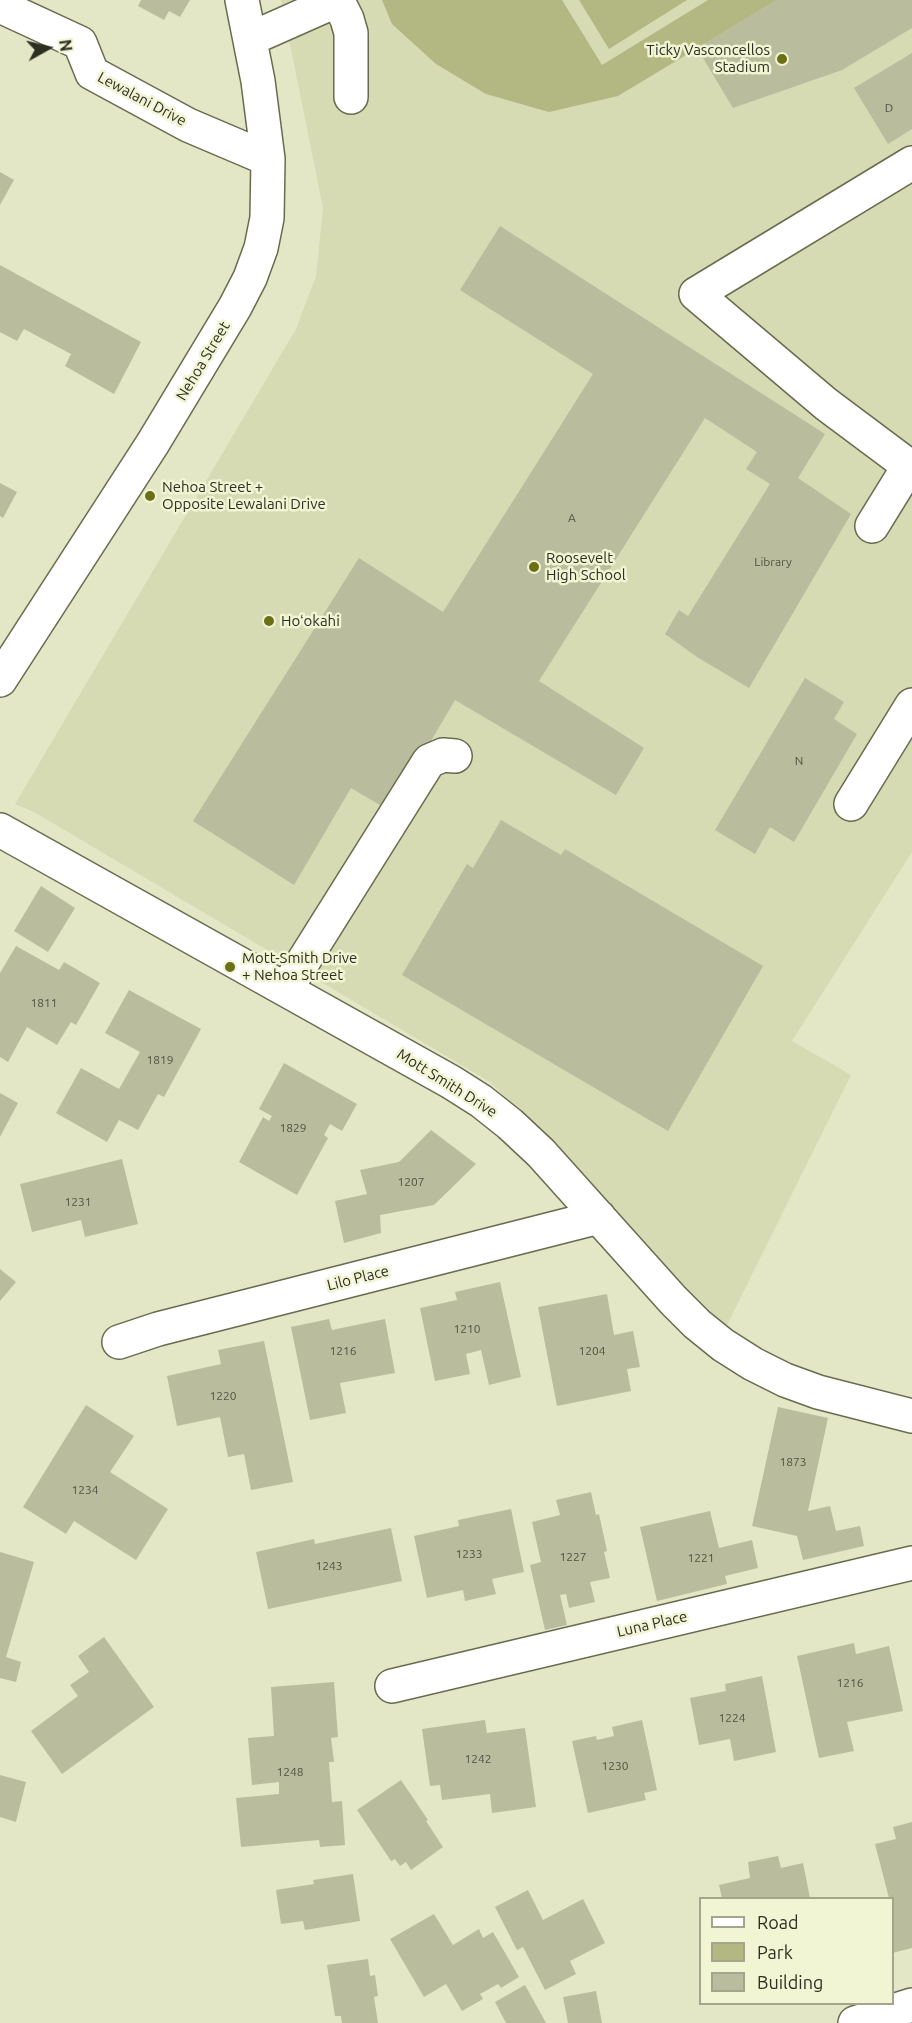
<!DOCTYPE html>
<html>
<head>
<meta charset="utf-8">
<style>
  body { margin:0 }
  #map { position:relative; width:912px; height:2023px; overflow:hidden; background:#e3e7c6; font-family:Ubuntu,sans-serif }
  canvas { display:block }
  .legend { position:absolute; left:699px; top:1897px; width:195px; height:108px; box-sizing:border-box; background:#f1f5d3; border:2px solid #a3a68d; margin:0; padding:8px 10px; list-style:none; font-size:18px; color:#2e2f23 }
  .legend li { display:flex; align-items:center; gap:12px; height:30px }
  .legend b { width:30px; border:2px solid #a3a68d }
  .north { position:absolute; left:18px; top:18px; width:60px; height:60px; -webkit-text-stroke:4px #f1f5d3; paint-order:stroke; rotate:82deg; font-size:16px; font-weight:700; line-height:24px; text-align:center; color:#2e2f23 }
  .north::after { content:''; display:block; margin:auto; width:21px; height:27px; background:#2e2f23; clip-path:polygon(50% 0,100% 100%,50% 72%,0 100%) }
</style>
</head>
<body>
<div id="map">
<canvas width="912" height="2023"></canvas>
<ul class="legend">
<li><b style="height:8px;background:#fff"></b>Road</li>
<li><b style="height:16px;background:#b3b882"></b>Park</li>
<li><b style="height:16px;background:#b9bd9d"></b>Building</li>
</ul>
<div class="north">N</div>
</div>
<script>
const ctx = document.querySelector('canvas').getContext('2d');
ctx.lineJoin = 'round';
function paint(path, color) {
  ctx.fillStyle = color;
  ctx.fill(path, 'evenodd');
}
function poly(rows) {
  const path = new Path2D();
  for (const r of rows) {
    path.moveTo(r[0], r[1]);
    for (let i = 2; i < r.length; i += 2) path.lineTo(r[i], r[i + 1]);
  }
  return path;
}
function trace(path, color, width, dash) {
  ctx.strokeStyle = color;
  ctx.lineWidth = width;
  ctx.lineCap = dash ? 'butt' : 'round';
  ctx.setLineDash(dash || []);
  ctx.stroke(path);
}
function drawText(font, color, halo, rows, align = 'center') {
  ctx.font = font + ' Ubuntu,sans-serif';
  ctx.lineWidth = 5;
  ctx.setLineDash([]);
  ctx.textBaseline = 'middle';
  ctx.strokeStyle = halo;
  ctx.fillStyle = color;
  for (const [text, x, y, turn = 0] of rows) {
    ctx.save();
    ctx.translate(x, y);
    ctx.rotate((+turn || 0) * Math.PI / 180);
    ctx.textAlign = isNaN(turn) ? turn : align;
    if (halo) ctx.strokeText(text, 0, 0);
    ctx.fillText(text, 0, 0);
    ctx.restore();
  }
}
paint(poly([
  [281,0,912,0,912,852,792,1041,851,1075,727,1325,693,1297,548,1140,490,1082,34,812,15,804,296,329,316,276,323,208]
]), '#d6dbb3');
paint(poly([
  [382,0,562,0,602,65,708,0,777,0,618,96,549,112,486,94,436,64,392,24],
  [579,0,687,0,609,49]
]), '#b3b882');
paint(poly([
  [141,0,190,0,180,17,169,11,164,20,138,6],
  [777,0,912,0,912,28,842,70,733,108,697,48],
  [912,53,912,129,888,144,854,88],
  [0,172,14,180,0,205],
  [500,226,825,434,798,478,851,514,749,688,697,657,665,634,679,610,688,616,770,484,746,469,757,452,705,418,539,681,644,748,616,795,455,700,390,811,351,788,294,885,193,821,359,558,443,612,593,374,460,290],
  [0,265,141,342,114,394,65,366,71,354,24,329,17,341,0,332],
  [0,483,17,492,3,518,0,516],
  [805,678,844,702,834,719,857,734,794,842,770,827,755,854,715,830],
  [501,820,561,855,565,849,763,966,668,1131,402,975,467,864,473,868],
  [41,886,75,908,48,952,14,931],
  [16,946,59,970,64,962,100,983,76,1025,71,1022,57,1045,27,1027,8,1062,0,1057,0,973],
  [129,990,201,1029,164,1097,158,1094,138,1130,119,1120,107,1142,56,1113,81,1068,119,1089,140,1052,105,1033],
  [284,1063,357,1104,342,1131,330,1124,324,1135,328,1138,297,1195,239,1162,263,1117,269,1121,272,1116,259,1109],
  [0,1093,18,1103,0,1137],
  [431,1130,476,1164,434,1205,380,1215,381,1233,344,1243,335,1201,367,1194,360,1170,399,1162],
  [122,1159,138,1224,85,1237,81,1220,32,1232,20,1184],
  [0,1269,16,1282,0,1301],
  [500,1282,521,1377,489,1385,481,1350,466,1354,470,1374,435,1381,420,1308,457,1300,455,1292],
  [607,1294,614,1335,633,1331,640,1367,627,1369,631,1391,557,1406,538,1307],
  [329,1319,332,1330,385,1319,395,1373,340,1383,346,1413,310,1420,291,1327],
  [264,1341,293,1482,251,1490,244,1454,228,1457,220,1417,177,1426,167,1376,221,1364,218,1350],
  [86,1405,134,1436,110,1472,168,1509,136,1560,74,1521,66,1534,23,1507],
  [778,1407,828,1418,808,1511,830,1506,836,1531,860,1526,864,1546,803,1560,797,1536,752,1526],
  [591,1492,596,1515,599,1514,607,1551,604,1552,610,1578,590,1582,595,1602,569,1608,566,1594,560,1595,567,1625,545,1630,530,1565,541,1562,532,1522,560,1515,556,1500],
  [511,1509,524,1572,492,1579,496,1594,465,1601,463,1590,427,1598,414,1536,459,1526,458,1520],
  [710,1511,719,1548,752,1540,758,1568,725,1576,727,1584,657,1601,640,1527],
  [391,1528,402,1581,268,1609,256,1552,314,1539,315,1544],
  [0,1552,34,1562,6,1657,21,1662,16,1682,0,1678],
  [104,1637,154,1707,62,1774,31,1731,78,1696,70,1685,89,1672,78,1656],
  [854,1643,856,1654,889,1646,903,1711,847,1722,854,1751,819,1758,797,1656],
  [762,1676,776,1752,734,1761,730,1739,699,1745,690,1698,726,1691,725,1684],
  [334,1682,338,1737,331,1738,334,1762,329,1762,332,1802,342,1801,345,1845,320,1847,319,1840,241,1847,236,1798,279,1794,279,1782,252,1785,248,1738,274,1736,271,1687],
  [485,1720,487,1733,525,1728,536,1807,492,1813,490,1794,442,1800,440,1785,430,1786,422,1729],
  [642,1720,657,1790,644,1793,646,1800,588,1813,572,1741,596,1736,597,1740,614,1736,612,1727],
  [0,1775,26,1782,16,1822,0,1817],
  [401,1780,428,1820,426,1821,443,1847,411,1870,406,1862,400,1866,395,1859,391,1861,357,1810],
  [912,1822,912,1948,892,1953,892,1898,889,1898,875,1844,896,1839,893,1827],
  [778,1856,781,1868,803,1863,810,1898,722,1898,719,1885,750,1878,748,1862],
  [353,1874,360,1921,305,1930,303,1921,281,1924,276,1890,314,1884,313,1880],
  [528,1890,543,1920,583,1899,605,1943,570,1961,576,1974,545,1990,523,1947,517,1950,495,1907],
  [434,1914,453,1945,479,1929,483,1938,493,1932,519,1977,501,1988,498,1984,480,1994,483,1999,462,2011,446,1984,424,1997,390,1939],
  [368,1959,370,1976,375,1975,378,1996,374,1997,378,2023,342,2023,341,2016,335,2016,327,1965],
  [525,1985,546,2023,506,2023,495,2002],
  [596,1991,602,2023,568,2023,563,1997]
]), '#b9bd9d');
const minor = poly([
  [338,1,347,19,351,33,351,97],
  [0,6,80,43,92,73,188,125,268,159],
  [250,39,338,0],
  [872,526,909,466,826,404,696,294,912,163],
  [0,680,153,443,235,307,250,278,261,248,267,218,268,159,258,81,242,0],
  [851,804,912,705],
  [0,830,451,1082,481,1101,510,1124,541,1153,673,1300,697,1324,723,1345,753,1364,785,1380,818,1392,912,1416],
  [286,989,429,761,443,755,455,756],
  [119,1342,158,1329,599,1217],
  [392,1686,912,1563],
  [855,2023,912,2005]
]);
trace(minor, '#686b4e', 36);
trace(minor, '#fff', 33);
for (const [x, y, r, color] of [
  [782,59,6,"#6b7016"],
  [150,496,6,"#6b7016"],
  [534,567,6,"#6b7016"],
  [269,621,6,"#6b7016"],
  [230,967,6,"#6b7016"]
]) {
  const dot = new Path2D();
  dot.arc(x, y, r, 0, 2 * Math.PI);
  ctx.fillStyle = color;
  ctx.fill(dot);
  trace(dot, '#f1f5d3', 2);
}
drawText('12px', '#515242', null, [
  ["D",889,108],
  ["A",572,518],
  ["Library",773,562],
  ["N",799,761],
  ["1811",44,1003],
  ["1819",160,1060],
  ["1829",293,1128],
  ["1207",411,1182],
  ["1231",78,1202],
  ["1210",467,1329],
  ["1216",343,1351],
  ["1204",592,1351],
  ["1220",223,1396],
  ["1873",793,1462],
  ["1234",85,1490],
  ["1233",469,1554],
  ["1227",573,1557],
  ["1221",701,1558],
  ["1243",329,1566],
  ["1216",850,1683],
  ["1224",732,1718],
  ["1242",478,1759],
  ["1230",615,1766],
  ["1248",290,1772]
]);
drawText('15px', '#2e2f23', '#f1f5d3', [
  ["Ticky Vasconcellos",770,50,"right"],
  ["Stadium",770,67,"right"],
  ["Nehoa Street +",162,487],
  ["Opposite Lewalani Drive",162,504],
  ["Roosevelt",546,558],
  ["High School",546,575],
  ["Hoʻokahi",281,621],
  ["Mott-Smith Drive",242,958],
  ["+ Nehoa Street",242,975]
], 'left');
drawText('15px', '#2e2f23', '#f1f5d3', [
  ["Lewalani Drive",142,99,28],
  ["Nehoa Street",203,361,-59],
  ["Mott Smith Drive",447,1083,32],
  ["Lilo Place",358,1278,-14],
  ["Luna Place",652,1624,-13]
]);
</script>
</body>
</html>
